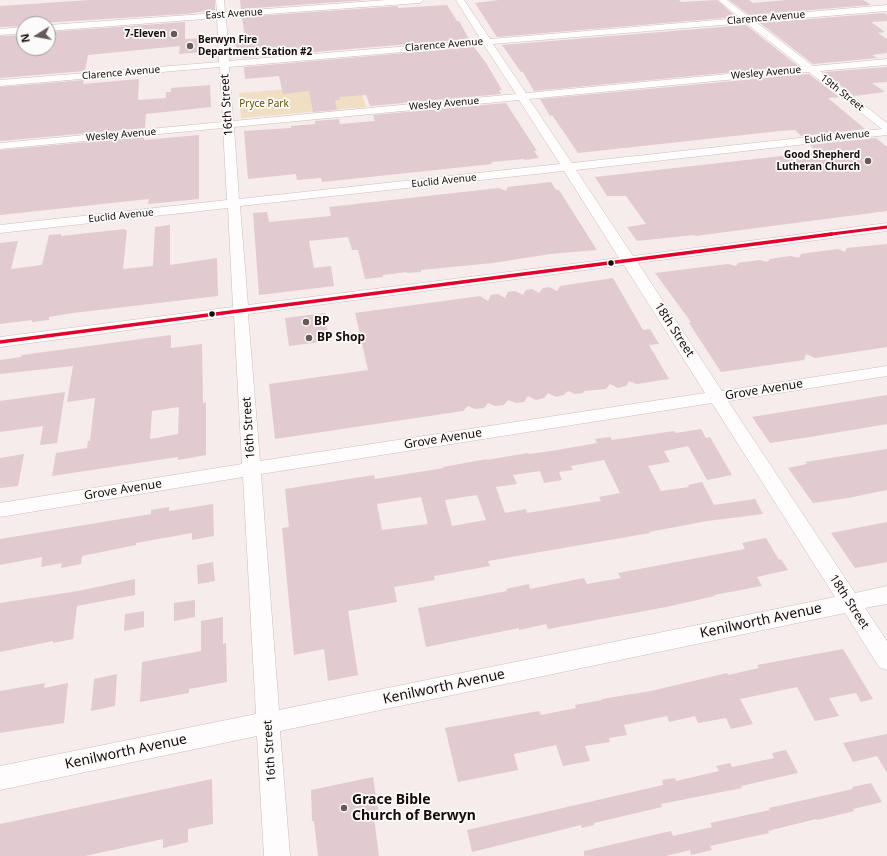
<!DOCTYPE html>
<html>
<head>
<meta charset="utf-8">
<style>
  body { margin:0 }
  #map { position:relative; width:887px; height:856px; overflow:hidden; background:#f6eceb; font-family:"Noto Sans",sans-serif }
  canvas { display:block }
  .north { position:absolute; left:16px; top:16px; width:40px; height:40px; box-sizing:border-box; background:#fbfbfb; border:1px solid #a09b9a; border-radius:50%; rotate:259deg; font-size:11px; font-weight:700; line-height:16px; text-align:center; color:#180b09 }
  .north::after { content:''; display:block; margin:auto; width:14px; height:18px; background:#665a58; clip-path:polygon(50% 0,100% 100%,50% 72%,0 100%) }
</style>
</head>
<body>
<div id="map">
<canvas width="887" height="856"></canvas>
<div class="north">N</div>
</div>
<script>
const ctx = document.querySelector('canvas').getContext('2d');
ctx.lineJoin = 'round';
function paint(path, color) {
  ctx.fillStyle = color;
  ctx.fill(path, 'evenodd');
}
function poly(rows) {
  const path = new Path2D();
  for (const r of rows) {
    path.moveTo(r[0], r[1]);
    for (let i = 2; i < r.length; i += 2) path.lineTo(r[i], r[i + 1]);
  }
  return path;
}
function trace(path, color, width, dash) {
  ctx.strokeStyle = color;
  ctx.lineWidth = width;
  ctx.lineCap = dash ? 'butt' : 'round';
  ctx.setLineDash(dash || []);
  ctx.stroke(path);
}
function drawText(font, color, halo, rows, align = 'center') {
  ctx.font = font + ' "Noto Sans",sans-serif';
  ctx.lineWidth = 3.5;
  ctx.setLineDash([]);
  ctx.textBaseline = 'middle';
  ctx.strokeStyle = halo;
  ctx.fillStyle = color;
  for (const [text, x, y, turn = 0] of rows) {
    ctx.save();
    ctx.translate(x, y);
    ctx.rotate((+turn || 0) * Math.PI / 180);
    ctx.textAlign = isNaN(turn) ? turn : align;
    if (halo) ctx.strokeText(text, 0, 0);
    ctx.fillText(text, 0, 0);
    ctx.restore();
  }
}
paint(poly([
  [359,83,366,107,241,118,239,93]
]), '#f0dfc2');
paint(poly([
  [90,0,215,0,215,10,185,14,24,24,24,26,0,27,0,6],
  [240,0,366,0,241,9],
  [499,0,679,0,681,2,717,0,736,17,497,37,475,3],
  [729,0,749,0,753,3,786,0,863,0,871,5,749,15],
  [447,5,457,21,459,21,469,39,243,58,242,55,237,54,235,39,245,38,242,17,398,6,398,8],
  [884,13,887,15,887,21,871,22,885,32,878,33,887,39,887,53,872,55,877,58,813,64,760,23],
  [185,22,185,39,202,38,202,52,179,54,180,46,88,55,85,71,0,78,0,36,24,35,24,48,48,48,48,32],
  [746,25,798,66,534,91,523,72,521,72,502,45],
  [474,47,486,63,502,90,499,90,501,94,370,106,366,95,339,97,340,100,335,100,337,110,313,112,309,91,283,94,279,76,245,79,244,67],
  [887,67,887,82,872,83,885,92,854,96,824,72],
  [809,74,839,97,828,98,865,129,801,136,795,130,780,131,578,153,552,115,550,116,540,99],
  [139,79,138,100,166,98,166,92,171,92,171,88,210,85,211,107,146,114,145,128,0,141,0,87,84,80,83,84],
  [506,103,537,151,534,151,539,158,525,160,524,159,491,162,492,164,322,182,321,178,297,180,296,174,248,179,244,131,291,128,291,126,315,124,315,121,339,119,340,124,375,121,373,115],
  [199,135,199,199,148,204,149,199,0,215,0,150,144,137,144,140],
  [876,138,887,147,887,211,695,236,694,235,637,241,627,227,646,224,626,196,607,196,595,177,817,152,810,145],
  [551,182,556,190,559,190,597,250,550,254,493,263,421,270,421,272,407,273,407,272,383,275,383,277,365,279,358,250,352,250,348,237,309,241,314,268,331,266,334,286,259,295,253,213,267,212,269,222,331,216,329,207,499,188,506,191,508,187],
  [170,225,170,265,217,258,218,296,73,313,49,317,49,320,32,322,32,320,0,324,0,243,18,241,11,269,42,265,49,235,61,234,61,236,125,229,125,230,127,230,123,269,153,266,155,227],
  [887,244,887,347,815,358,806,354,804,360,721,372,689,323,691,322,655,273,728,264,736,266,738,263,744,262,760,260,767,262,770,259,776,258,791,256,799,258,801,254,807,253,838,249,845,252,847,248],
  [613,278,643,330,650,329,659,344,649,345,669,379,637,384,629,381,626,386,618,388,610,384,606,389,584,391,583,393,575,394,568,391,564,395,556,397,548,393,544,398,536,400,528,396,524,402,516,403,508,400,504,405,495,406,488,403,484,408,475,409,468,406,463,411,275,439,269,384,368,370,355,313,480,296,488,301,491,295,498,294,505,298,508,292,515,291,523,295,526,290,532,289,539,293,543,288,549,287,557,291,560,286],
  [325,313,329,341,289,346,285,318],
  [171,335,171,348,202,344,203,403,206,402,206,455,178,460,178,457,52,476,56,453,87,448,88,441,90,441,95,398,67,402,73,366,0,374,0,360,21,357,22,355],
  [179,407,178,434,150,439,152,411],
  [65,392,57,443,40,445,43,426,0,432,0,401],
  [887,395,887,424,810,437,770,443,752,417],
  [701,429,706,438,710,437,732,475,707,480,688,446,664,451,670,462,648,466,661,491,689,487,688,485,702,482,714,505,755,499,763,514,707,521,649,532,650,533,488,561,490,566,434,576,435,580,394,587,397,602,348,611,358,675,328,681,324,649,294,655,282,528,289,527,285,489,374,475,375,479,444,468,443,467,487,459,487,460,528,453,529,454,551,451,597,443,595,439,610,437,612,440,674,431,676,433],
  [604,460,620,493,599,497,601,501,527,513,526,509,505,513,496,487,517,484,513,475,540,471,544,483,562,480,559,472,573,470,571,466],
  [477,495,486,520,452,526,445,500],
  [421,497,428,524,382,530,377,504],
  [887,449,887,490,848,498,813,503,788,468,807,464,805,462],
  [24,454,18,486,0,488,0,458],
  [213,504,214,536,192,540,192,533,136,543,136,545,82,556,81,564,61,568,62,563,41,567,42,557,0,565,0,539,151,514,151,510,169,507,169,511],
  [887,522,887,562,872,565,855,568,831,533],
  [766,538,779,560,781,559,788,570,757,577,762,586,714,595,715,596,666,607,548,629,546,624,519,630,519,628,426,647,418,608,507,591,506,589,529,584,530,589,584,578,587,584,621,578,618,573,745,549,742,543],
  [213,562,215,581,198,584,197,565],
  [135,579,135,595,77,606,73,639,53,643,53,641,0,652,0,603,78,591],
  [195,600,195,617,174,621,174,603],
  [144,611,144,627,124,631,125,614],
  [223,617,223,644,226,643,227,682,189,689,189,693,140,702,142,662,201,651,201,621],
  [843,649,873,699,861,702,856,693,829,698,839,716,815,721,797,687,740,699,753,724,731,729,726,718,698,723,695,716,669,722,667,716,624,725,627,735,609,738,610,742,585,746,590,761,563,766,556,745,514,754,518,770,458,782,445,728,539,711,541,715,576,708,575,705,602,700,602,699,651,691,727,673,728,675,759,668,757,665],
  [117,674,115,706,91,711,94,679],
  [45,683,44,688,68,683,64,723,0,733,0,691],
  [887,734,887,773,877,756,853,762,843,743],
  [786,750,798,773,741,786,742,788,661,804,662,807,594,823,594,825,582,828,581,825,472,852,467,830,663,785,662,780,675,778,676,781,719,771,716,766,730,763,732,767,774,758,772,753],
  [373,777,379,816,374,818,379,856,318,856,314,821,312,821,311,790],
  [212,779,213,824,188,829,188,842,163,848,163,839,85,856,0,856,0,824],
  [871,783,882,802,853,809,854,811,830,817,817,820,816,819,768,831,769,833,710,846,712,850,691,855,690,850,666,856,584,856,584,851,671,831,673,836,712,827,710,823,770,810,769,808,853,789,852,787]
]), '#e1cad0');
const minor = poly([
  [216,0,224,0,225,12,386,0,424,0,420,3,226,17,229,61,481,40,456,0,464,0,490,39,740,18,718,0,727,0,749,17,887,5,887,11,756,22,813,66,887,59,887,65,820,71,887,123,887,135,576,170,633,256,887,223,887,231,638,263,722,391,887,366,887,376,728,401,855,593,887,586,887,604,865,608,887,641,887,670,879,667,845,613,280,731,290,856,264,856,257,736,0,790,0,766,256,714,243,477,0,517,0,503,242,464,234,316,0,347,0,337,233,307,228,208,0,233,0,225,227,200,223,128,0,149,0,143,223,122,220,67,0,86,0,80,219,62,217,18,48,31,48,25,217,13,216,0],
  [746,23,802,67,526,93,493,44,746,23],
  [484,45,516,94,233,121,229,67,484,45],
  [809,72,882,129,572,163,529,99,809,72],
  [519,100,560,164,239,199,234,127,519,100],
  [564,171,619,258,248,305,240,206,564,171],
  [624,265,705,393,260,461,248,314,624,265],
  [712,403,835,597,279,710,261,474,712,403],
  [24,27,24,33,0,35,0,29,24,27]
]);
trace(minor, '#c9bebc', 1);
paint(minor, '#fefcfc');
trace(poly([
  [824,235,887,227]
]), '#e4002b', 3);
trace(poly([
  [0,342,832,234]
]), '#e4002b', 3.5);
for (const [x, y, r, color] of [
  [174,34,4,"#665a58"],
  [190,46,4,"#665a58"],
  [868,161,4,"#665a58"],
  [611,263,3.5,"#180b09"],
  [212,314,3.5,"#180b09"],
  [306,322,4,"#665a58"],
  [309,338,4,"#665a58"],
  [344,808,4,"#665a58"]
]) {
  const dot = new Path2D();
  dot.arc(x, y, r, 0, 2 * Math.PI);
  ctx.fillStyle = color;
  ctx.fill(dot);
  trace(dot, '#fbfbfb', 1.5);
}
drawText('10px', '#180b09', '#fbfbfb', [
  ["East Avenue",234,14,-4],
  ["Clarence Avenue",766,18,-5],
  ["Clarence Avenue",444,45,-5],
  ["Clarence Avenue",121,73,-5],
  ["Wesley Avenue",766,73,-5],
  ["19th Street",842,93,38],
  ["Wesley Avenue",444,104,-5],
  ["Wesley Avenue",121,135,-5],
  ["Euclid Avenue",837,137,-6],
  ["Euclid Avenue",444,181,-6],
  ["Euclid Avenue",121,216,-6]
]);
drawText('bold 10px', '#180b09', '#fbfbfb', [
  ["7-Eleven",166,34],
  ["Berwyn Fire",198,40,"left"],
  ["Department Station #2",198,52,"left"],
  ["Good Shepherd",860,155],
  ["Lutheran Church",860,167]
], 'right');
drawText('10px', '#674f01', '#fbfbfb', [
  ["Pryce Park",264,104]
]);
drawText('12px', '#180b09', '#fbfbfb', [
  ["16th Street",227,105,-94],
  ["18th Street",674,330,57],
  ["Grove Avenue",764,390,-9],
  ["16th Street",249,428,-94],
  ["Grove Avenue",443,439,-9],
  ["Grove Avenue",123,490,-9],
  ["18th Street",849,602,57],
  ["16th Street",270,751,-94]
]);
drawText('bold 12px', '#180b09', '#fbfbfb', [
  ["BP",314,322],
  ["BP Shop",317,338]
], 'left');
drawText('14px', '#180b09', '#fbfbfb', [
  ["Kenilworth Avenue",761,621,-12],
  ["Kenilworth Avenue",444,687,-12],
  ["Kenilworth Avenue",126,752,-12]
]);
drawText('bold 14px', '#180b09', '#fbfbfb', [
  ["Grace Bible",352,800],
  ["Church of Berwyn",352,816]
], 'left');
</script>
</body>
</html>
